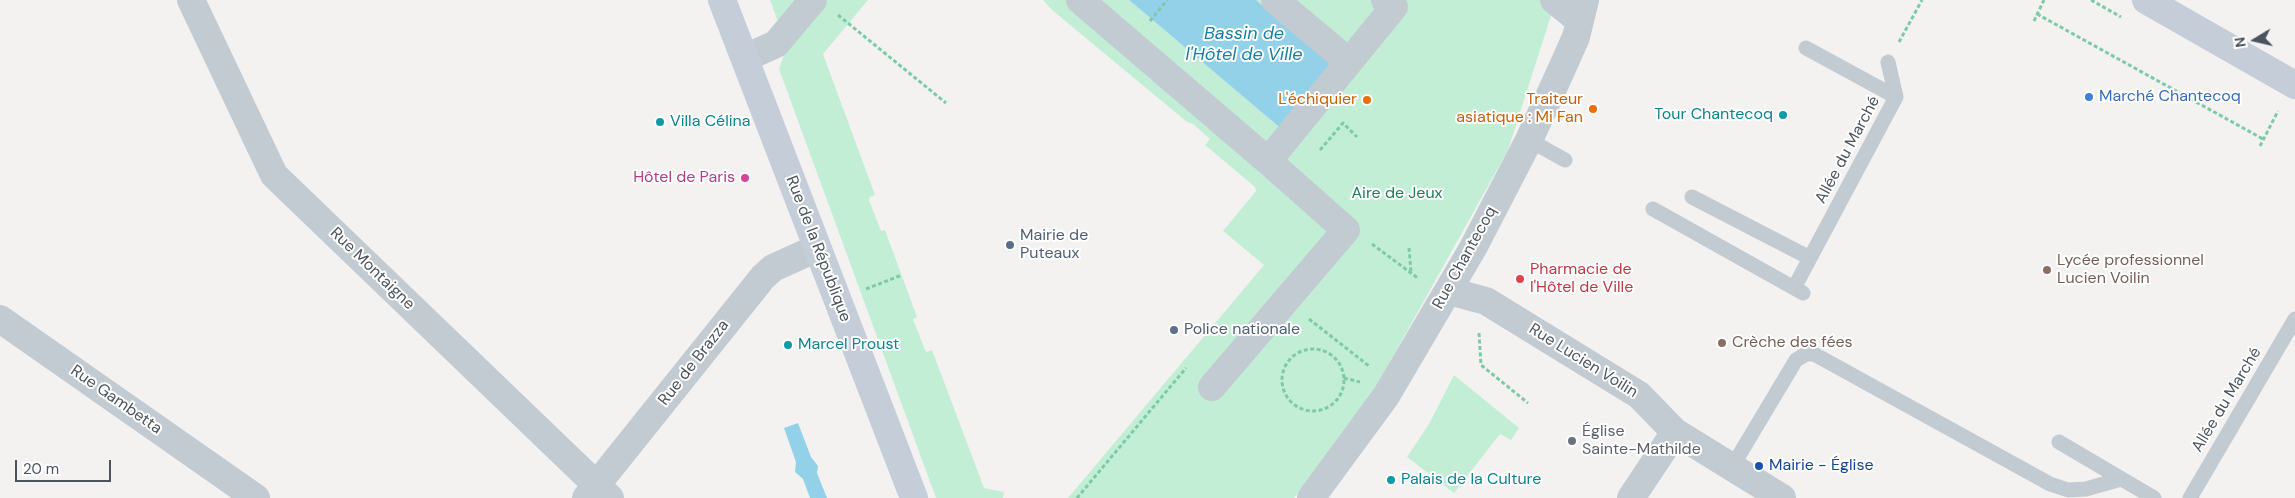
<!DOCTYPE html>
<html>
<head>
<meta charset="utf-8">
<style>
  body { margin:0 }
  #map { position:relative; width:2295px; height:498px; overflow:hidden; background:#f3f2f1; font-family:"DM Sans",sans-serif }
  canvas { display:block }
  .north { position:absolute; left:2230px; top:15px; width:50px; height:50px; -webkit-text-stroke:4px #fff; paint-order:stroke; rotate:261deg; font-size:14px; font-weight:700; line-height:20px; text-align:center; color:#4a535e }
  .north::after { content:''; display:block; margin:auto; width:18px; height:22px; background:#4a535e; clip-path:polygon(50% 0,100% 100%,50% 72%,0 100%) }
  .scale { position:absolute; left:15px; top:460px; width:96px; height:22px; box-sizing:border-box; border:2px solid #4a535e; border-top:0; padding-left:6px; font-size:15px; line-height:18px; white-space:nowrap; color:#4a535e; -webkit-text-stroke:4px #fff; paint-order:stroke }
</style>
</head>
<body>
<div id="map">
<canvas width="2295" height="498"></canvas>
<div class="north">N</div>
<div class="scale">20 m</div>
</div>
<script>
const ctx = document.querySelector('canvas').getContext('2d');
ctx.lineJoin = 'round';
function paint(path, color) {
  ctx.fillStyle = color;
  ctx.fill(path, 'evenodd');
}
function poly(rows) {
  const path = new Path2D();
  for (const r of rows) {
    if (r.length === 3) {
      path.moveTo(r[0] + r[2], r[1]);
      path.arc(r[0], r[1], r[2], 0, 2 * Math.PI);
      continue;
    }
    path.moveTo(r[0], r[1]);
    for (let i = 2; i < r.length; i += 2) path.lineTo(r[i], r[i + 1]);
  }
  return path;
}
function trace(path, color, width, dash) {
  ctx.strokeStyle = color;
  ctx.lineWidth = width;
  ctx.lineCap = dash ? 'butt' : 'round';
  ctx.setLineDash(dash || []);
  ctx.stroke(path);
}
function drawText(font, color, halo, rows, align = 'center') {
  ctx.font = font + ' "DM Sans",sans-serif';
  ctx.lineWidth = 4;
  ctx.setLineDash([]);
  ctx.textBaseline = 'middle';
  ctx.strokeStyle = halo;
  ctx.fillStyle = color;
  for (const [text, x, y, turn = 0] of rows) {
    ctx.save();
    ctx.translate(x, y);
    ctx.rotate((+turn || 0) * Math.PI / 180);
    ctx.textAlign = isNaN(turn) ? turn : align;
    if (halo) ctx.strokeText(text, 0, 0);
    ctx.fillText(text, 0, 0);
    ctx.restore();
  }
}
paint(poly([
  [770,0,868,0,823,54,875,195,870,197,869,200,881,231,885,230,917,317,913,319,925,350,927,352,932,350,984,488,1004,492,1003,498,936,498,779,69,785,52,778,22],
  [1043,0,1129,0,1285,132,1337,69,1256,0,1556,0,1508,150,1371,396,1294,498,1068,498,1264,265,1223,231,1256,191,1255,187,1205,145,1210,139,1193,124,1187,122,1052,10],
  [1454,375,1519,428,1511,440,1500,434,1454,493,1407,457,1429,424]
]), '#c3eed6');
paint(poly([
  [1129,0,1256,0,1338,69,1285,132],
  [798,423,811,457,818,466,817,473,827,498,810,498,803,479,795,472,796,462,784,428]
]), '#93d1e8');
trace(poly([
  [2091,0,2121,17],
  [2037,14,2263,139],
  [838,15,946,103],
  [1150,21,1167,0],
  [2034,21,2044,0],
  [1899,42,1922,0],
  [2260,146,2278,111],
  [1320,150,1343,123,1357,137],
  [1372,244,1419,279],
  [1409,248,1411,273],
  [866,289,902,275],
  [1309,319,1369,366],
  [1479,333,1481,365,1528,403],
  [1313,380,31],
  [1344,378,1360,382],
  [1077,498,1186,368]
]), '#7dcaa9', 3, [4, 2.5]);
trace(poly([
  [1806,48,1896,97],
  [1529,140,1565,160],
  [1692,197,1810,258],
  [1653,209,1803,293],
  [1794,288,1896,97,1888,62],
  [2059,442,2154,498],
  [1732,467,1796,360,1806,354,1814,354,2050,484,2068,490,2086,489,2121,479],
  [2190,498,2295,319]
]), '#c3cbd2', 15);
trace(poly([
  [191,0,274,175,610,498],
  [1080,0,1268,161],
  [1275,0,1349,62],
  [1554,0,1579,20],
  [745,58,776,44,813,0],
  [1449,291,1486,301,1639,395,1675,432,1782,498],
  [0,319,256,498],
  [1212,387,1346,230,1268,161,1394,7,1385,0],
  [586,498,763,277,773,268,817,248],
  [1311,498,1386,396,1473,248,1529,140,1560,73,1576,37,1585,0],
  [1631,498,1675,432]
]), '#c3cbd2', 28);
trace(poly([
  [722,0,914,498],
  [2146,0,2295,85]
]), '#c5cdd9', 28);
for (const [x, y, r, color] of [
  [2089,97,5,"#3f7fe0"],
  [1367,100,5,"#e8710a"],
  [1593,109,5,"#e8710a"],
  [1783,115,5,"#0f9aa8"],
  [660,122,5,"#0f9aa8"],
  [745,178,5,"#d1479c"],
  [1010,245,5,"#5c6f8a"],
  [2047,270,5,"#8d6e63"],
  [1520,279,5,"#e0444e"],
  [1174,330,5,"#5c6f8a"],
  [1722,343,5,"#8d6e63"],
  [788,345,5,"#0f9aa8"],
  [1572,441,5,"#6b7280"],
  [1759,466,5,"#1a4fb4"],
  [1391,480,5,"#0f9aa8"]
]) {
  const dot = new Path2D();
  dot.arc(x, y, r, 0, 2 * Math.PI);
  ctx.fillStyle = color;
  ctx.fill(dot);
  trace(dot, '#fff', 2);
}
drawText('16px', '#366cbe', '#fff', [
  ["Marché Chantecoq",2099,97]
], 'left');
drawText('16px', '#c56008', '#fff', [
  ["L'échiquier",1357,100],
  ["Traiteur",1583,100],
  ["asiatique : Mi Fan",1583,118]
], 'right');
drawText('16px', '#0d838f', '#fff', [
  ["Tour Chantecoq",1773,115,"right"],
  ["Villa Célina",670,122],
  ["Marcel Proust",798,345],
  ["Palais de la Culture",1401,480]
], 'left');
drawText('16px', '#4a535e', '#fff', [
  ["Allée du Marché",1848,150,-62],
  ["Rue de la République",818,249,69],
  ["Rue Chantecoq",1465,258,-61],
  ["Rue Montaigne",372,269,44],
  ["Rue Lucien Voilin",1583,361,32],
  ["Rue de Brazza",694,363,-52],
  ["Rue Gambetta",116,400,35],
  ["Allée du Marché",2227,400,-59]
]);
drawText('16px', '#b23c85', '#fff', [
  ["Hôtel de Paris",735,178]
], 'right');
drawText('16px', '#1d7d53', '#fff', [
  ["Aire de Jeux",1397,194]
]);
drawText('16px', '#4e5e75', '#fff', [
  ["Mairie de",1020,236],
  ["Puteaux",1020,254],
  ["Police nationale",1184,330]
], 'left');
drawText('16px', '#785e54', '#fff', [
  ["Lycée professionnel",2057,261],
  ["Lucien Voilin",2057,279],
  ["Crèche des fées",1732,343]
], 'left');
drawText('16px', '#be3a42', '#fff', [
  ["Pharmacie de",1530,270],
  ["l'Hôtel de Ville",1530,288]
], 'left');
drawText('16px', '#5b616d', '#fff', [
  ["Église",1582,432],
  ["Sainte-Mathilde",1582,450]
], 'left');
drawText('16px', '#164399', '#fff', [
  ["Mairie - Église",1769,466]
], 'left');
drawText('italic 18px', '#147ea7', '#fff', [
  ["Bassin de",1244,34],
  ["l'Hôtel de Ville",1244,55]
]);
</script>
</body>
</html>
